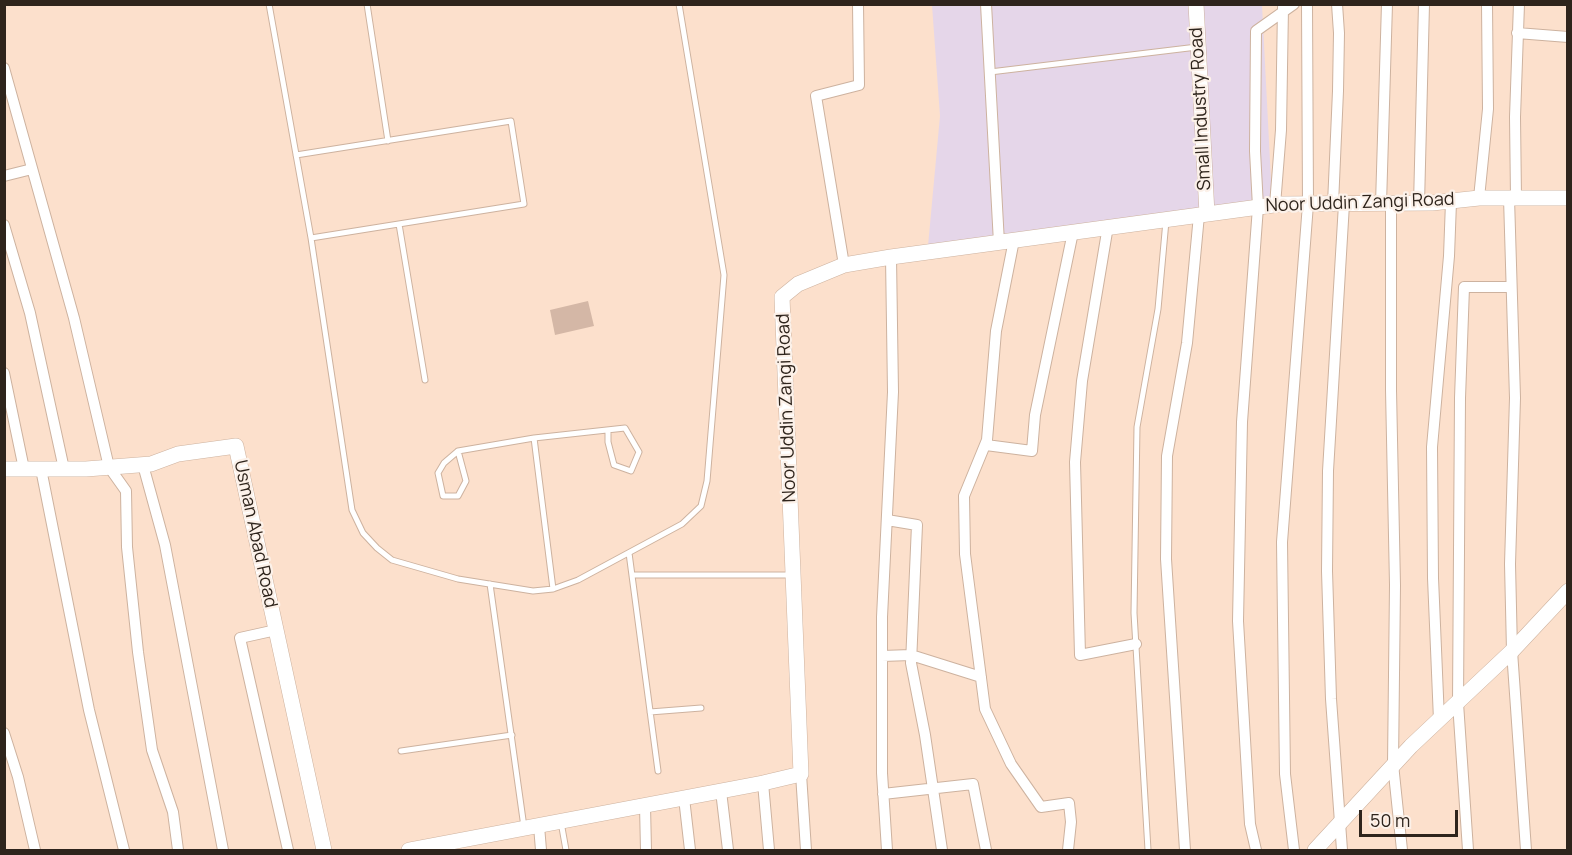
<!DOCTYPE html>
<html>
<head>
<meta charset="utf-8">
<style>
  body { margin:0 }
  #map { position:relative; width:1572px; height:855px; overflow:hidden; background:#fce0cc; font-family:Manrope,sans-serif }
  canvas { display:block }
  .frame { position:absolute; inset:0; border:6px solid #2e241c; pointer-events:none }
  .scale { position:absolute; left:1359px; top:810px; width:99px; height:27px; box-sizing:border-box; border:3px solid #2e241c; border-top:0; padding-left:8px; font-size:18px; line-height:21px; white-space:nowrap; color:#2e241c; -webkit-text-stroke:4px #fcf1e9; paint-order:stroke }
</style>
</head>
<body>
<div id="map">
<canvas width="1572" height="855"></canvas>
<div class="frame"></div>
<div class="scale">50 m</div>
</div>
<script>
const ctx = document.querySelector('canvas').getContext('2d');
ctx.lineJoin = 'round';
function paint(path, color) {
  ctx.fillStyle = color;
  ctx.fill(path, 'evenodd');
}
function poly(rows) {
  const path = new Path2D();
  for (const r of rows) {
    path.moveTo(r[0], r[1]);
    for (let i = 2; i < r.length; i += 2) path.lineTo(r[i], r[i + 1]);
  }
  return path;
}
function trace(path, color, width, dash) {
  ctx.strokeStyle = color;
  ctx.lineWidth = width;
  ctx.lineCap = dash ? 'butt' : 'round';
  ctx.setLineDash(dash || []);
  ctx.stroke(path);
}
function drawText(font, color, halo, rows, align = 'center') {
  ctx.font = font + ' Manrope,sans-serif';
  ctx.lineWidth = 4.5;
  ctx.setLineDash([]);
  ctx.textBaseline = 'middle';
  ctx.strokeStyle = halo;
  ctx.fillStyle = color;
  for (const [text, x, y, turn = 0] of rows) {
    ctx.save();
    ctx.translate(x, y);
    ctx.rotate((+turn || 0) * Math.PI / 180);
    ctx.textAlign = isNaN(turn) ? turn : align;
    if (halo) ctx.strokeText(text, 0, 0);
    ctx.fillText(text, 0, 0);
    ctx.restore();
  }
}
paint(poly([
  [932,5,1262,5,1272,200,928,246,940,116]
]), '#e5d6e9');
paint(poly([
  [588,301,594,326,555,335,550,310]
]), '#d4b7a6');
const lane = poly([
  [269,4,311,238,352,510,363,533,377,548,392,560,458,579,533,591,553,589,578,580,682,524,701,506,707,481,724,275,679,4],
  [367,4,388,141],
  [990,72,1197,47],
  [296,155,511,121,524,204,311,238],
  [399,224,425,380],
  [534,438,625,428,639,452,631,471,614,465,608,442,608,430],
  [458,451,466,481,458,496,443,496,438,473,444,463,458,451,534,438,553,589],
  [629,553,658,771],
  [632,575,792,575],
  [490,584,524,827],
  [650,712,701,708],
  [401,751,512,735],
  [561,822,566,850],
  [1148,850,1134,613,1137,427,1158,309,1166,221]
]);
const street = poly([
  [986,4,999,243],
  [1517,33,1568,37],
  [4,68,74,318,109,467,126,491,127,547,138,652,152,750,173,812,178,850],
  [4,176,32,169],
  [1479,198,1488,109,1487,4],
  [1509,198,1515,398,1510,564,1512,651,1526,850],
  [1516,198,1515,117,1519,4],
  [1333,204,1338,91,1339,33,1337,4],
  [1381,204,1387,4],
  [1391,204,1391,390,1395,585,1393,764,1402,850],
  [1419,204,1424,4],
  [1275,205,1281,130,1283,7],
  [4,225,30,313,64,469],
  [1108,226,1082,381,1075,462,1080,655,1136,644],
  [1014,240,996,331,987,440,964,496,965,554,985,709,1011,764,1041,807,1069,803,1071,822,1068,850],
  [844,265,816,96,859,85,858,4],
  [4,373,24,469],
  [986,445,1032,451,1035,415,1073,232],
  [143,465,165,545,223,850],
  [41,469,89,710,124,850],
  [887,520,917,525,911,663,925,735,942,850],
  [276,630,240,638,288,850],
  [882,656,911,655,981,677],
  [1439,720,1433,578,1432,447,1449,256,1451,202],
  [4,733,18,777,35,850],
  [801,774,806,850],
  [763,783,769,850],
  [721,791,728,850],
  [883,794,973,784,986,850],
  [684,798,690,850],
  [645,806,646,850],
  [539,826,541,850],
  [887,850,882,773,882,617,893,392,891,257],
  [1185,850,1166,559,1167,456,1187,343,1199,215],
  [1256,850,1250,824,1238,621,1242,422,1258,207,1255,151,1256,31,1294,4],
  [1294,850,1285,774,1282,542,1308,204,1307,4],
  [1342,850,1331,699,1327,571,1328,471,1344,204],
  [1468,850,1458,703,1460,398,1464,287,1511,287]
]);
const secondary = poly([
  [1196,4,1207,214],
  [4,469,86,469,151,464,178,454,236,446,324,850],
  [409,850,763,783,801,774,782,297,798,284,844,265,891,257,1281,204,1432,203,1479,198,1568,198],
  [1315,850,1411,746,1512,651,1568,591]
]);
trace(lane, '#cdb29f', 7);
trace(street, '#cdb29f', 12);
trace(secondary, '#cdb29f', 16);
trace(lane, '#fff', 5);
trace(street, '#fff', 10);
trace(secondary, '#fff', 15);
drawText('18px', '#2e241c', '#fcf1e9', [
  ["Small Industry Road",1201,109,-93],
  ["Noor Uddin Zangi Road",1360,203,-2],
  ["Noor Uddin Zangi Road",787,408,-92],
  ["Usman Abad Road",255,534,78]
]);
</script>
</body>
</html>
